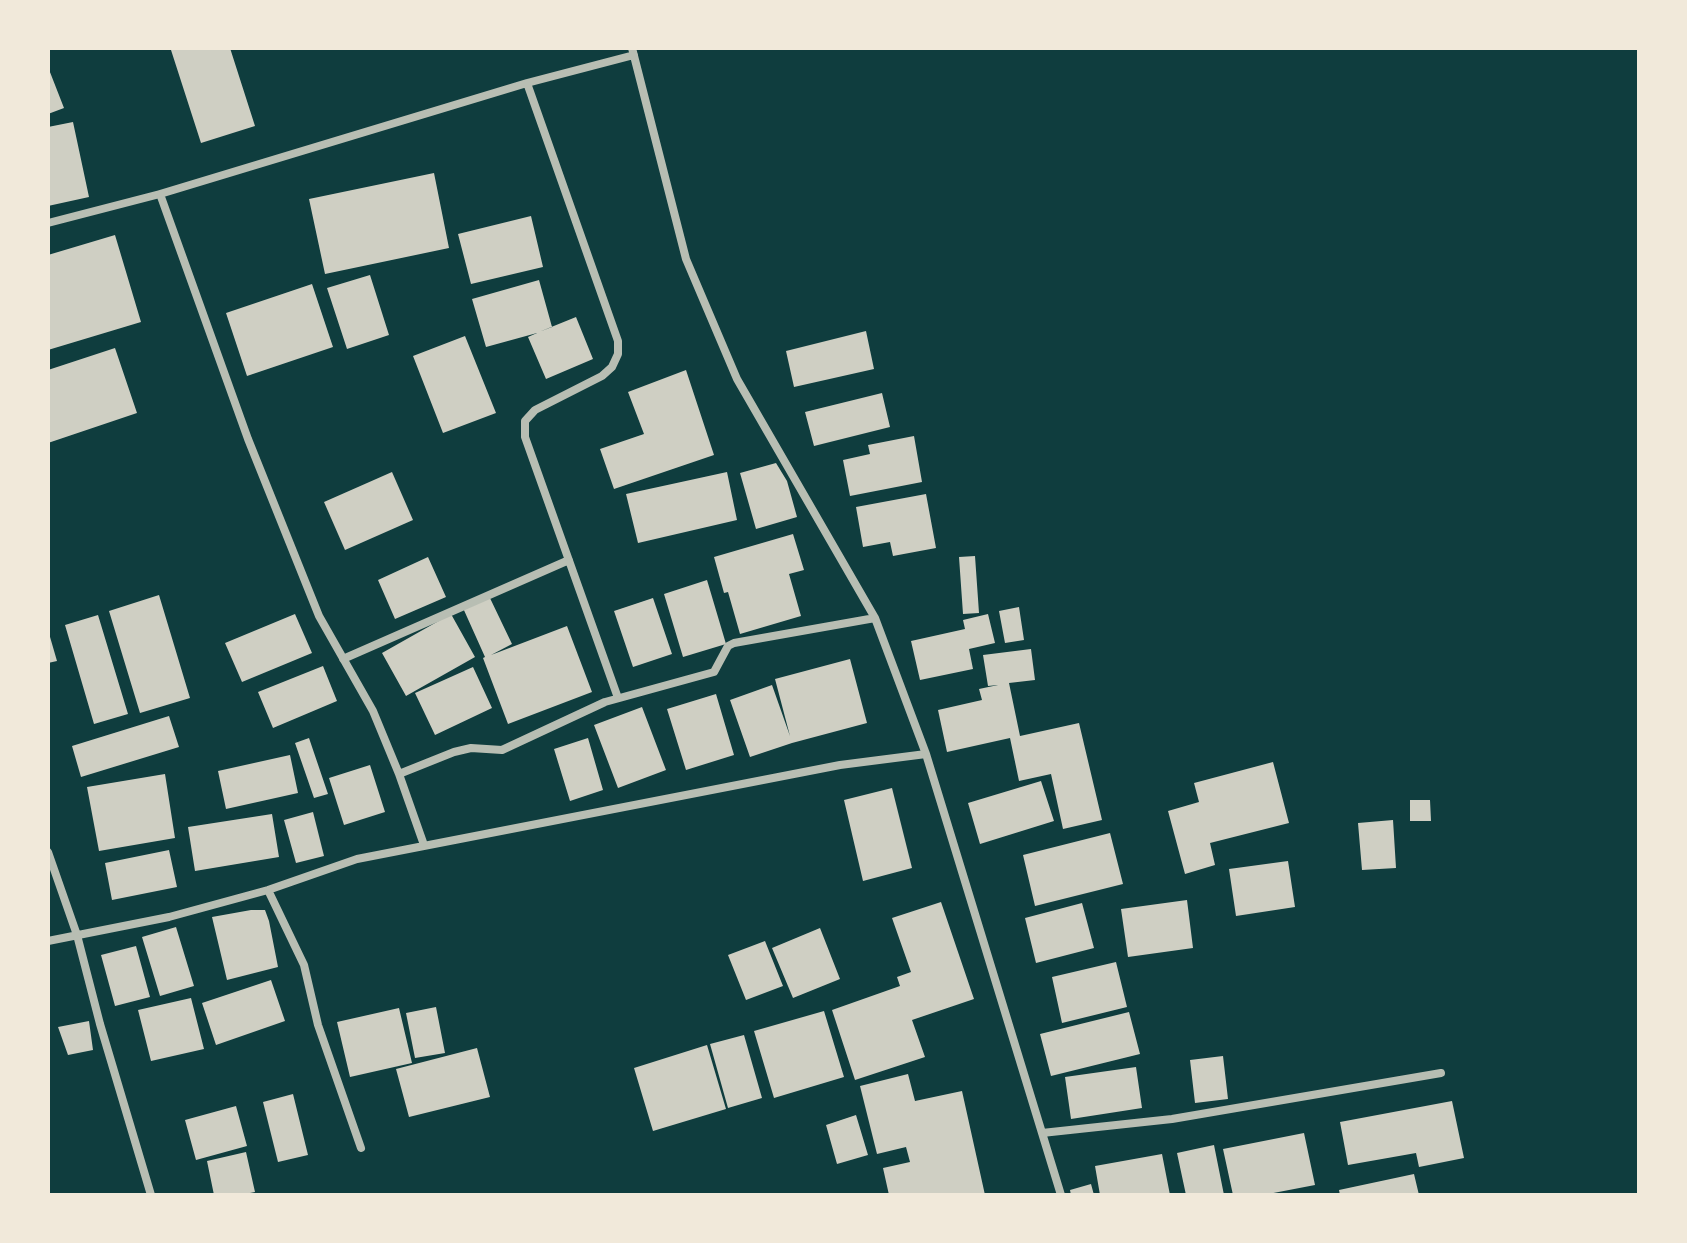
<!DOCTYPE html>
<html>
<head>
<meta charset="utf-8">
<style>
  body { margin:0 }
  #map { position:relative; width:1687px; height:1243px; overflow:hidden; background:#0f3d3e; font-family:Inter,sans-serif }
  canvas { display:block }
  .frame { position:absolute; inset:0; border:50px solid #f1e9da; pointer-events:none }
</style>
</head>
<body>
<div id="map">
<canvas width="1687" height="1243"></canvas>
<div class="frame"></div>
</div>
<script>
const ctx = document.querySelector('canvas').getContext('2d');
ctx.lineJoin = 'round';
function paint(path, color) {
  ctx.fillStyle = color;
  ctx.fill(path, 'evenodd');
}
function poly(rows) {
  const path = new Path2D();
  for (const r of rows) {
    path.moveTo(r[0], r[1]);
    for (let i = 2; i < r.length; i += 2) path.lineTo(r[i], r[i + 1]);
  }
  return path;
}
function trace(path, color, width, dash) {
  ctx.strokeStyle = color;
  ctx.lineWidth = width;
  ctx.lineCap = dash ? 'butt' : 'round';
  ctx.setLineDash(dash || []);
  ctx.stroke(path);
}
paint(poly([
  [176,48,230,48,255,126,201,143,171,50],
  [48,67,64,108,48,114],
  [73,122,89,197,48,206,48,127],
  [434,173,449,248,325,274,309,199],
  [531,216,543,267,471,284,458,234],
  [115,235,141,322,48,350,48,255],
  [370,275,389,335,347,349,327,288],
  [539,280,552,327,539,332,576,317,593,359,546,379,528,337,537,333,486,347,472,299],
  [312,284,333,347,247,376,226,313],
  [866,331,874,369,794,387,786,351],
  [465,336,496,413,443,433,413,356],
  [115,348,137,413,48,443,48,370],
  [686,370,714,455,614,489,600,449,644,434,628,392],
  [882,393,890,427,814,446,805,412],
  [914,436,922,482,850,496,843,460,870,454,868,445],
  [776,463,787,481,797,517,756,529,740,473],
  [392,472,413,520,345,550,324,502],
  [727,472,737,520,638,543,626,494],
  [926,494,936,548,893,556,890,542,863,547,856,507],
  [793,534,804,570,789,574,801,616,740,634,728,592,724,593,714,557],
  [975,556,979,613,963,614,959,557],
  [428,557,446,597,395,619,378,580],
  [707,580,726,644,683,657,664,594],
  [159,595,190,698,140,713,109,611],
  [489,596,512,644,491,655,567,626,592,692,508,724,483,658,485,657,463,608],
  [653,598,672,654,633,667,614,611],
  [1019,607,1024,640,1005,643,999,611],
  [295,614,312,653,242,682,225,643],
  [451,614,475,657,406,696,382,653],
  [988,614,995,643,969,649,973,669,920,680,911,641,965,629,963,620],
  [98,615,128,714,94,724,65,625],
  [48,630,57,661,48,663],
  [1031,649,1035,680,1009,683,1020,736,1079,723,1102,820,1063,829,1051,774,1019,781,1010,738,947,752,938,710,982,700,979,689,998,685,988,686,983,655],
  [850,659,867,723,792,743,750,757,730,700,772,685,790,736,775,679],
  [323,666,337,701,273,728,258,692],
  [473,667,492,708,435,735,415,693],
  [716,694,734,755,686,770,667,709],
  [642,707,666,770,618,788,594,725],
  [169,716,179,747,81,777,72,746],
  [309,738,328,794,314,798,295,743],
  [588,738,603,790,570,801,554,749],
  [290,755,298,793,226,809,218,771],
  [1273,762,1289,823,1210,843,1215,865,1185,874,1168,811,1199,802,1194,783],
  [370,765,385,812,344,825,329,778],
  [165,774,175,838,99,851,87,787],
  [1041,781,1054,821,980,844,968,803],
  [892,788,912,868,863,881,844,800],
  [1410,800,1430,800,1431,821,1410,821],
  [313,812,324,856,296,863,284,820],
  [272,814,279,857,195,871,188,827],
  [1393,820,1396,868,1362,870,1358,823],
  [1110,833,1123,884,1035,906,1023,855],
  [169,850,177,887,112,900,105,863],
  [1288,861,1295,907,1236,916,1229,869],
  [1187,900,1193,948,1128,957,1121,909],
  [941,902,974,999,912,1020,925,1057,855,1080,832,1010,900,986,897,977,911,972,892,918],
  [1082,903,1094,948,1036,963,1025,918],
  [251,910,265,910,269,921,278,967,227,980,212,917],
  [176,927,194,986,160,996,142,937],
  [820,928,840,979,793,998,772,948],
  [765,941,783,986,746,1000,728,955],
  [136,946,150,997,115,1006,101,955],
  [1116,962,1127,1007,1062,1023,1052,977],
  [271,980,285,1021,216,1045,202,1003],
  [191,998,204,1049,151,1061,138,1010],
  [436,1007,445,1053,415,1058,406,1013],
  [399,1008,412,1063,350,1077,337,1022],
  [824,1011,844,1077,774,1098,754,1031],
  [1129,1012,1140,1054,1051,1076,1040,1034],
  [89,1021,93,1050,68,1055,58,1027],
  [744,1035,762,1098,728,1108,710,1044],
  [707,1045,726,1109,653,1131,634,1068],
  [477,1048,490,1097,409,1117,396,1069],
  [1223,1056,1228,1099,1195,1103,1190,1060],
  [1136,1067,1142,1108,1071,1119,1065,1077],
  [908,1074,915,1101,962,1091,985,1195,889,1195,883,1168,910,1162,906,1147,877,1154,860,1086],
  [293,1094,308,1155,278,1162,263,1102],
  [1452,1101,1464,1158,1419,1167,1416,1153,1348,1165,1340,1122],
  [236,1106,247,1146,196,1160,185,1120],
  [856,1115,868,1155,837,1164,826,1125],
  [1304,1133,1315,1185,1263,1195,1233,1195,1223,1149],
  [1214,1145,1224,1195,1186,1195,1177,1153],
  [246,1152,255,1192,240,1195,214,1195,207,1161],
  [1162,1154,1170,1195,1100,1195,1095,1166],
  [1414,1174,1419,1195,1340,1195,1339,1190],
  [1091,1184,1094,1195,1071,1195,1070,1190]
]), '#cfcfc3');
trace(poly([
  [632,48,686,259,737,379,875,618,926,754,1061,1195],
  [527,83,618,341,618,354,612,367,602,376,535,410,525,421,525,437,618,698],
  [160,194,248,439,319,616,373,711,399,774,424,845],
  [48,223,160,194,527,83,634,55],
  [343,659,569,560],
  [399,774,454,752,471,748,502,750,605,702,714,672,728,646,734,643,875,618],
  [48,852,77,935,100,1024,151,1195],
  [268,890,304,965,318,1025,361,1148],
  [48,941,169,917,268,890,357,859,840,765,926,754],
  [1042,1133,1172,1119,1441,1073]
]), '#b8beb3', 8);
</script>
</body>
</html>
